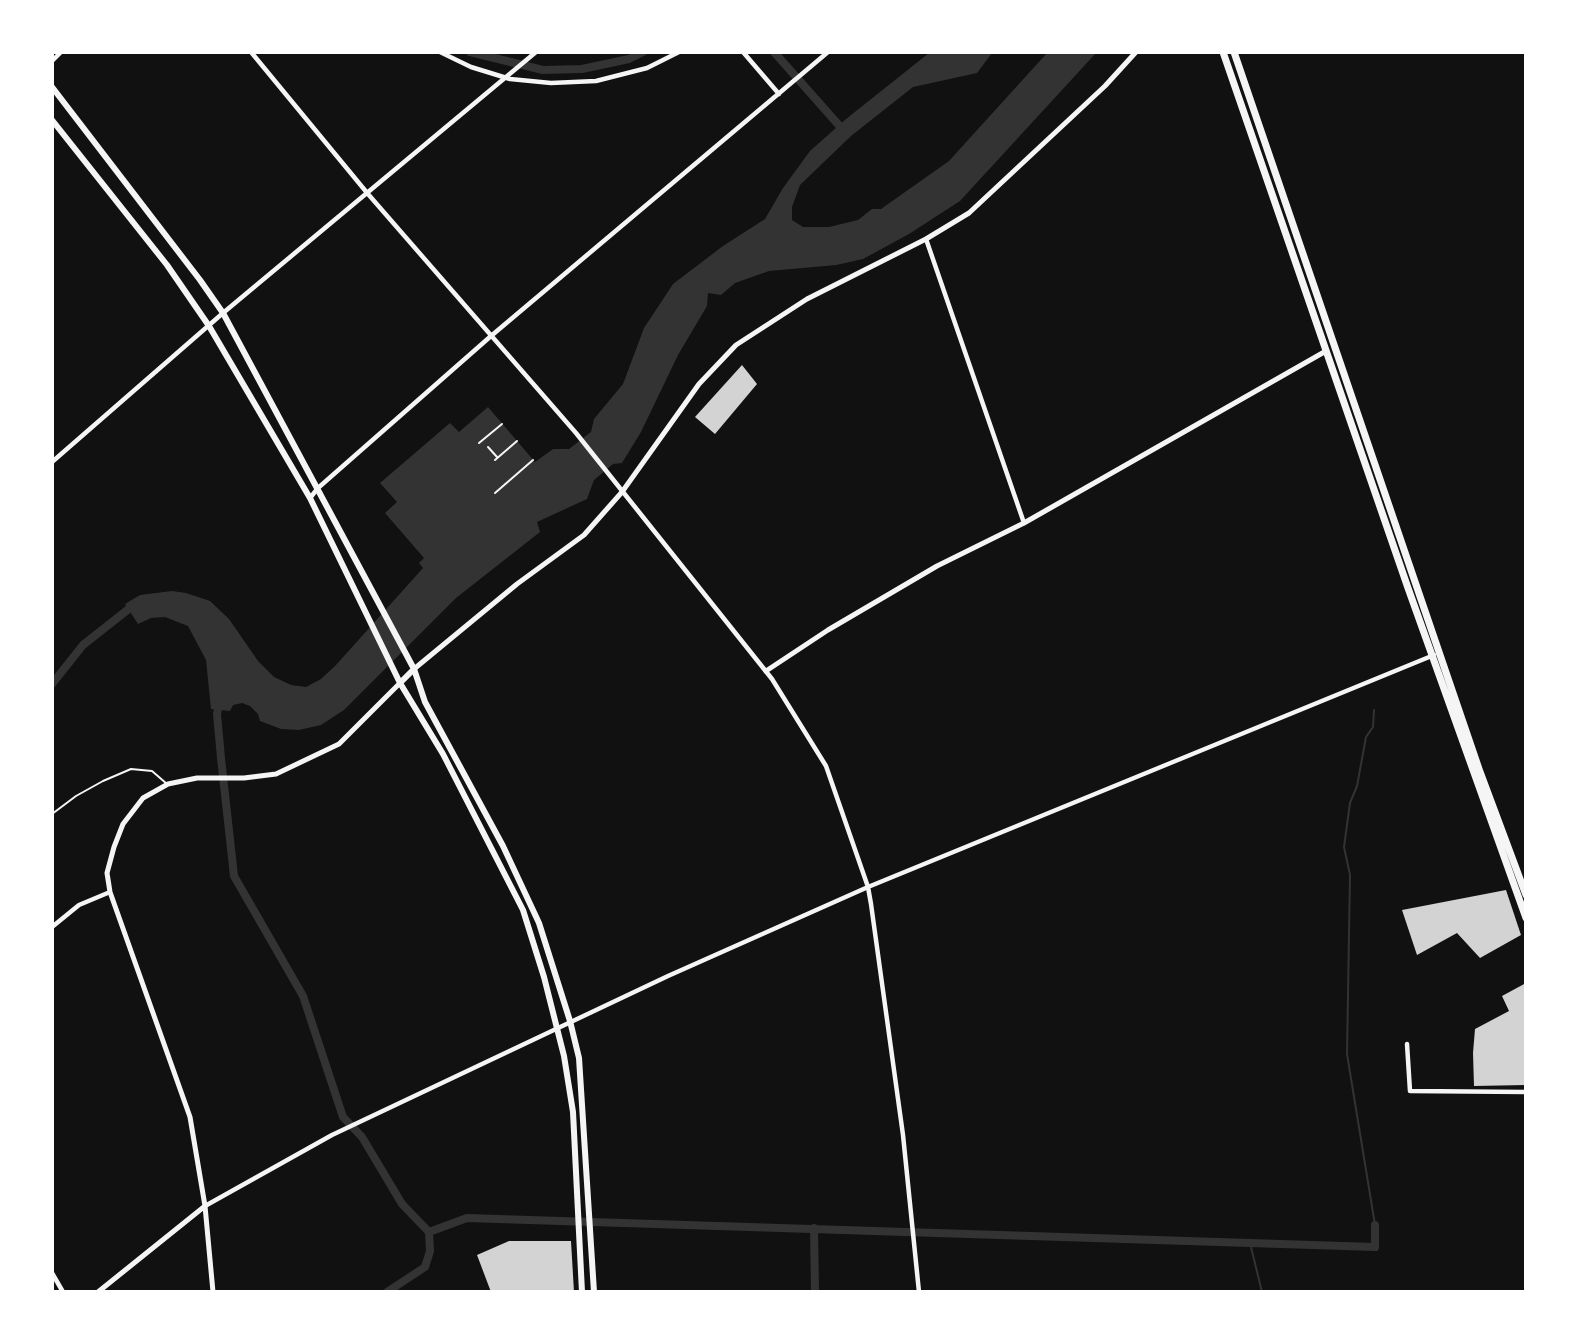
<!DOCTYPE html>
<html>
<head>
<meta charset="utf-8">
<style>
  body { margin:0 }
  #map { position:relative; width:1578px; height:1344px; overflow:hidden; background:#111; font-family:"DejaVu Sans",sans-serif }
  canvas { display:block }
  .frame { position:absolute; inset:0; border:54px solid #fff; pointer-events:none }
</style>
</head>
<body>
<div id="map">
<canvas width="1578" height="1344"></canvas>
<div class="frame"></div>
</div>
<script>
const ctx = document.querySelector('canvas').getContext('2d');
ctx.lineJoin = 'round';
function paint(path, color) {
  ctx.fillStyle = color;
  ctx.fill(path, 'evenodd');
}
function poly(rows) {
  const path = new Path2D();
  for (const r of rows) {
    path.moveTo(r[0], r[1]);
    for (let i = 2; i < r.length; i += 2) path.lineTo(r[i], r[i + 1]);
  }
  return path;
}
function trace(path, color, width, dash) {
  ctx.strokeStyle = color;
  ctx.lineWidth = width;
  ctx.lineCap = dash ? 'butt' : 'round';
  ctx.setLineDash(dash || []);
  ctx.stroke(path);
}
paint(poly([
  [929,53,992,53,977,73,913,87,851,136,800,185,792,207,792,220,803,227,829,227,858,220,872,209,881,209,949,161,1047,53,1096,53,960,201,909,234,863,259,836,265,769,271,735,283,721,295,708,293,707,306,678,355,641,432,622,463,613,464,594,480,587,499,537,522,540,532,456,598,344,710,321,725,299,730,281,729,260,721,258,714,250,706,242,703,233,705,230,711,211,709,206,660,188,626,165,617,151,618,138,624,125,604,140,595,172,591,186,593,210,601,229,619,258,661,274,677,291,685,306,687,321,679,336,665,423,568,419,563,424,558,385,513,397,502,380,483,450,423,459,432,488,407,535,462,553,449,569,449,591,432,594,419,623,384,644,328,673,284,723,246,765,219,783,188,810,151,846,119]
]), '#333');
trace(poly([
  [1374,710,1373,727,1366,737,1357,786,1350,803,1344,847,1350,875,1347,1054,1375,1225],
  [1250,1243,1262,1292]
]), '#333', 2);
trace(poly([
  [470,52,543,70,582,69,629,59,643,52],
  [774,52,844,131],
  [52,684,83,645,135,604],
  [220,700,217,714,221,758,234,876,303,996,343,1117,362,1137,402,1204,429,1232,430,1251,425,1267,387,1292],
  [814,1228,815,1292],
  [429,1232,467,1218,1375,1247,1375,1225]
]), '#333', 8);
paint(poly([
  [742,365,757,384,715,434,695,417],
  [1506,890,1521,935,1480,958,1457,933,1417,955,1402,910],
  [1526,983,1526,1085,1474,1086,1473,1053,1475,1029,1509,1011,1502,996],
  [509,1241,571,1241,574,1292,491,1292,477,1255]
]), '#d3d3d3');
trace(poly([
  [479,443,502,424],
  [488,447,497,457],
  [495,460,517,441],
  [495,493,533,460]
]), '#f5f5f5', 2);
trace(poly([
  [52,814,76,796,103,781,131,769,152,771,167,784]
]), '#f5f5f5', 2);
trace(poly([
  [251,52,368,194,576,433,772,679,826,766,868,887,871,904,903,1135,919,1292],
  [440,52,471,67,510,79,551,83,596,81,647,68,679,52],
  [743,52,779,94],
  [52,61,61,52],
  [926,239,1024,523],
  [52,462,223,313,536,52],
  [310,498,318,488,491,336,828,52],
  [52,927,79,905,110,892],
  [1407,1044,1410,1091,1526,1092],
  [205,1206,332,1135,668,976,868,887,1434,655],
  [52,1273,63,1292]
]), '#f5f5f5', 4.5);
trace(poly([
  [414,669,517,584,584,535,622,492,699,384,736,345,807,299,926,239,969,213,1105,86,1136,52],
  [766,671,828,630,937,566,1024,523,1326,351],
  [98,1292,205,1206],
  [213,1292,205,1206,190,1117,110,892,107,873,114,847,123,824,143,798,168,784,197,778,244,778,276,774,339,744,400,683]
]), '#f5f5f5', 5);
trace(poly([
  [52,87,200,280,223,313,406,654,414,669,425,702,503,846,539,923,570,1021,579,1058,594,1292],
  [52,120,167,265,209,326,310,498,400,683,443,754,523,910,544,977,564,1056,573,1112,582,1292],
  [400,683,414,669]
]), '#f5f5f5', 6);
trace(poly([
  [1223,52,1408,588,1526,918],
  [1234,52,1479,769,1526,895]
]), '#f5f5f5', 7);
</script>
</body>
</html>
